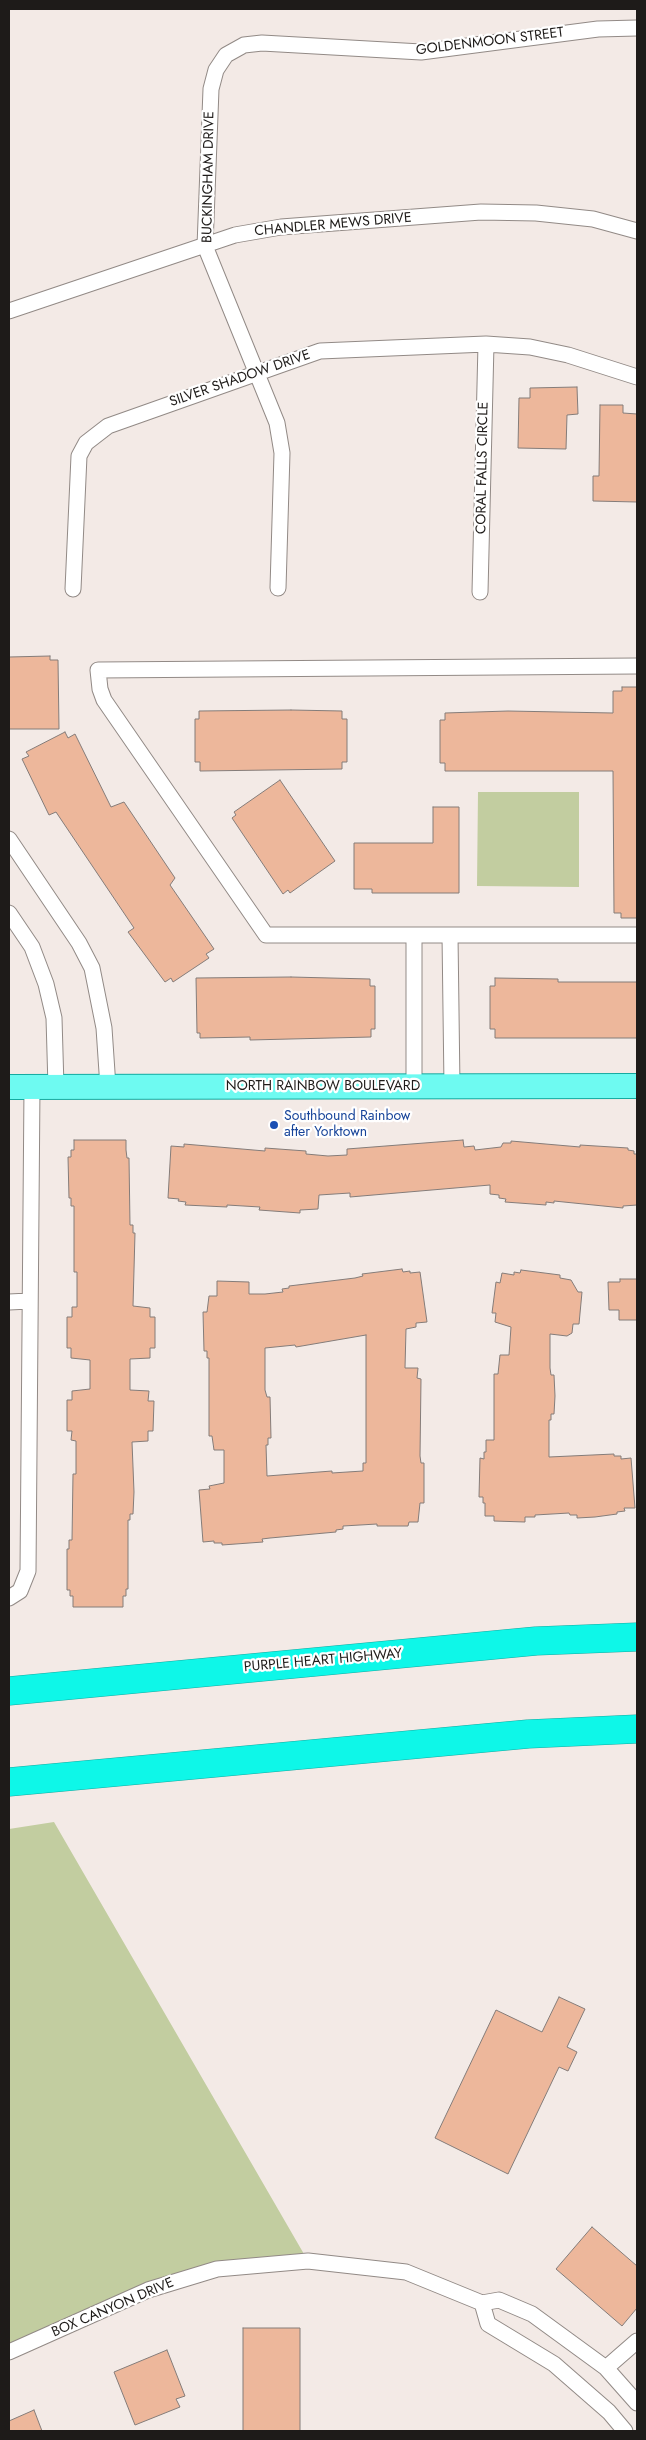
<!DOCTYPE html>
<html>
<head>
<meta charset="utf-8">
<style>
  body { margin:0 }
  #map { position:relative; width:646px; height:2440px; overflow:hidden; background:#f3eae6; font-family:Jost,sans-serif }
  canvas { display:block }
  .frame { position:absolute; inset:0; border:10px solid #1e1b19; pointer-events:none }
</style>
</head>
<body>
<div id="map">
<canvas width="646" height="2440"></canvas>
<div class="frame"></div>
</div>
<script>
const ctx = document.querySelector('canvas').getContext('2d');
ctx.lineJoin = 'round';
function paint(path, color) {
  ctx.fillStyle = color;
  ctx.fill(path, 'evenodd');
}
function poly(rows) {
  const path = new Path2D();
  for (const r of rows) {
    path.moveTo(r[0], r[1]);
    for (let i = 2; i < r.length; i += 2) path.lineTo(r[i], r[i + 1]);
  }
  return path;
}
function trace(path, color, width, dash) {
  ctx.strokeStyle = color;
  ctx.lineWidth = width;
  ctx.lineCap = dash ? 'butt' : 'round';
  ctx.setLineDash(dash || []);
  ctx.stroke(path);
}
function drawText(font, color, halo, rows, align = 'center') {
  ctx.font = font + ' Jost,sans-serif';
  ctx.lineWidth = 4.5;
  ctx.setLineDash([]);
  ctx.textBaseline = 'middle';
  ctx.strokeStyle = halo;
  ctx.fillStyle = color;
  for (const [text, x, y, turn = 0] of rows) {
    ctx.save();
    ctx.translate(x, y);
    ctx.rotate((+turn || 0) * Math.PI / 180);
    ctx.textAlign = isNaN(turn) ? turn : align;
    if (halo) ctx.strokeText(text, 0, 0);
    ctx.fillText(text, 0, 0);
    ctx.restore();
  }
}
paint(poly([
  [478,792,579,792,579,887,477,886],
  [54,1822,308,2261,217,2269,9,2352,9,1829]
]), '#c2cda0');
const building = poly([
  [577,387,578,414,567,415,566,449,518,448,519,398,530,398,530,388,577,387],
  [600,405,623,405,623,413,637,414,637,502,593,501,593,476,599,476,600,405],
  [50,656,50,660,58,660,59,729,9,729,9,657,50,656],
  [622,687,637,687,637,918,621,918,621,913,614,913,613,771,445,771,445,763,440,763,440,720,445,720,445,713,508,711,613,713,613,691,622,691,622,687],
  [291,710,342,711,342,719,347,719,347,762,342,762,342,769,200,771,200,762,195,762,195,719,199,719,199,711,291,710],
  [65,732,68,738,75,734,111,807,124,802,175,878,170,885,214,949,206,954,209,958,173,982,171,978,165,982,128,932,134,928,56,812,49,815,22,759,29,756,26,752,65,732],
  [280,780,335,861,290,893,288,890,283,894,232,818,236,815,234,812,280,780],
  [433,807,459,807,459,893,372,893,372,889,354,889,354,843,433,843,433,807],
  [291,977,370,979,370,986,375,986,375,1029,371,1029,371,1037,250,1040,250,1037,200,1038,200,1033,197,1033,196,978,291,977],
  [495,978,558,979,558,982,637,982,637,1038,495,1038,495,1029,490,1029,490,986,495,986,495,978],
  [74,1140,126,1140,126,1150,127,1158,129,1158,130,1225,133,1225,133,1233,135,1233,133,1306,150,1308,150,1317,155,1317,155,1348,150,1348,150,1358,130,1359,130,1390,149,1391,148,1401,154,1401,153,1431,148,1431,148,1441,132,1442,134,1492,133,1514,130,1514,130,1520,128,1520,128,1589,126,1589,126,1596,123,1596,123,1607,73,1607,73,1596,70,1596,70,1590,67,1590,67,1549,69,1549,69,1540,72,1540,73,1474,76,1474,76,1441,71,1440,72,1431,67,1431,67,1400,72,1400,72,1391,90,1389,90,1360,71,1358,71,1348,67,1348,67,1317,72,1317,72,1307,77,1307,77,1272,74,1272,74,1206,71,1206,71,1198,69,1198,68,1157,71,1157,71,1150,74,1150,74,1140],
  [463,1140,464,1147,474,1146,475,1150,501,1147,503,1143,511,1143,511,1141,580,1147,580,1145,628,1148,628,1150,634,1151,634,1154,637,1154,637,1205,623,1206,623,1208,554,1201,554,1203,546,1202,546,1205,505,1202,506,1199,499,1198,499,1195,490,1194,490,1185,350,1197,350,1193,319,1195,318,1209,300,1210,300,1213,259,1210,260,1207,227,1205,227,1207,185,1205,186,1202,178,1201,179,1199,168,1198,171,1146,184,1147,184,1144,265,1151,265,1148,306,1151,306,1154,328,1156,347,1155,347,1149,463,1140],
  [402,1269,403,1272,410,1271,410,1273,420,1272,427,1322,416,1323,416,1327,406,1329,405,1368,418,1368,417,1378,421,1379,420,1456,421,1463,424,1463,424,1503,420,1503,418,1522,409,1522,408,1526,377,1526,377,1524,343,1526,343,1529,336,1530,336,1532,270,1538,262,1539,263,1542,222,1545,222,1543,214,1543,214,1541,203,1542,199,1490,210,1489,209,1486,224,1483,224,1450,214,1450,212,1436,209,1436,209,1358,207,1358,207,1351,204,1351,203,1312,207,1312,209,1296,217,1296,217,1281,249,1282,249,1294,265,1294,283,1292,282,1289,289,1288,289,1286,355,1278,363,1276,362,1274,402,1269],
  [366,1335,366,1463,363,1463,363,1471,332,1473,332,1471,267,1476,266,1445,268,1445,268,1438,271,1438,270,1397,267,1397,265,1390,265,1348,295,1345,296,1347,366,1335],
  [521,1270,560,1275,560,1278,571,1280,578,1292,582,1292,579,1324,573,1324,572,1333,567,1336,550,1334,550,1368,551,1375,554,1375,555,1396,554,1414,551,1414,551,1420,549,1420,549,1457,614,1454,614,1456,621,1456,621,1459,631,1458,635,1508,624,1508,625,1511,617,1512,617,1514,595,1517,577,1518,577,1515,570,1515,569,1513,535,1515,535,1517,525,1517,525,1522,494,1521,494,1516,485,1516,485,1503,483,1503,483,1497,479,1497,480,1458,484,1459,484,1452,486,1452,486,1440,494,1440,494,1374,498,1374,500,1355,509,1355,511,1327,495,1322,496,1313,492,1313,496,1282,500,1283,502,1273,514,1275,514,1272,520,1273,521,1270],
  [620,1279,637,1279,637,1320,619,1320,619,1310,609,1310,608,1282,620,1282,620,1279],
  [559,1997,585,2009,567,2047,577,2052,568,2071,559,2067,508,2174,435,2138,496,2010,542,2032,559,1997],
  [592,2227,637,2266,637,2308,622,2326,556,2269,592,2227],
  [243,2328,300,2328,300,2431,243,2431,243,2328],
  [167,2350,185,2396,176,2399,180,2407,135,2425,114,2372,167,2350],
  [34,2410,42,2431,9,2431,9,2421,34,2410]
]);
paint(building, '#edb79b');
trace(building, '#847c79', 1);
const minor = poly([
  [9,311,235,235,281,227,481,212,536,213,593,219,637,231],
  [278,588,282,453,277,423,205,246,211,89,216,70,226,55,244,45,262,43,421,52,598,29,637,28],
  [73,589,79,456,86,443,108,426,320,351,486,344,530,347,568,355,637,377],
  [480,592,486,344],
  [637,666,98,670,100,689,104,700,266,935,637,935],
  [9,839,79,943,92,968,104,1028,108,1087],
  [9,913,32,947,46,984,54,1018,56,1087],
  [414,935,414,1087],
  [450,935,452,1087],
  [9,1302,29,1301],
  [9,1598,20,1591,28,1571,32,1087],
  [482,2303,488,2324,554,2364,609,2412,625,2431],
  [9,2352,148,2290,217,2269,308,2261,406,2272,482,2303,499,2300,532,2314,606,2368,637,2403],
  [606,2368,637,2341]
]);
const primary = poly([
  [9,1087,637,1086]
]);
const motorway = poly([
  [9,1691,536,1641,637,1637],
  [9,1782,528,1734,637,1729]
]);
trace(minor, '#928a86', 17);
trace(primary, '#14aaa0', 26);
trace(motorway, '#14aaa0', 29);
trace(minor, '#fff', 15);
trace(primary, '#6efaf1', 24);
trace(motorway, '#0ef7e8', 28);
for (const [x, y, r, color] of [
  [274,1125,5,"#1a4fb4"]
]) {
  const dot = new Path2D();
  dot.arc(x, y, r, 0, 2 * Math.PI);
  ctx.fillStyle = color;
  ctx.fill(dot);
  trace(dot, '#fff', 2);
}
drawText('14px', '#1e1b19', '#fff', [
  ["GOLDENMOON STREET",490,42,-7],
  ["BUCKINGHAM DRIVE",209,177,-89],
  ["CHANDLER MEWS DRIVE",333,225,-5],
  ["SILVER SHADOW DRIVE",240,379,-19],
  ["CORAL FALLS CIRCLE",483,468,-89],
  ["NORTH RAINBOW BOULEVARD",323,1087],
  ["PURPLE HEART HIGHWAY",323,1661,-5],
  ["BOX CANYON DRIVE",113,2308,-23]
]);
drawText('14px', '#164399', '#fff', [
  ["Southbound Rainbow",284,1117],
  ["after Yorktown",284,1133]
], 'left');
</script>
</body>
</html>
